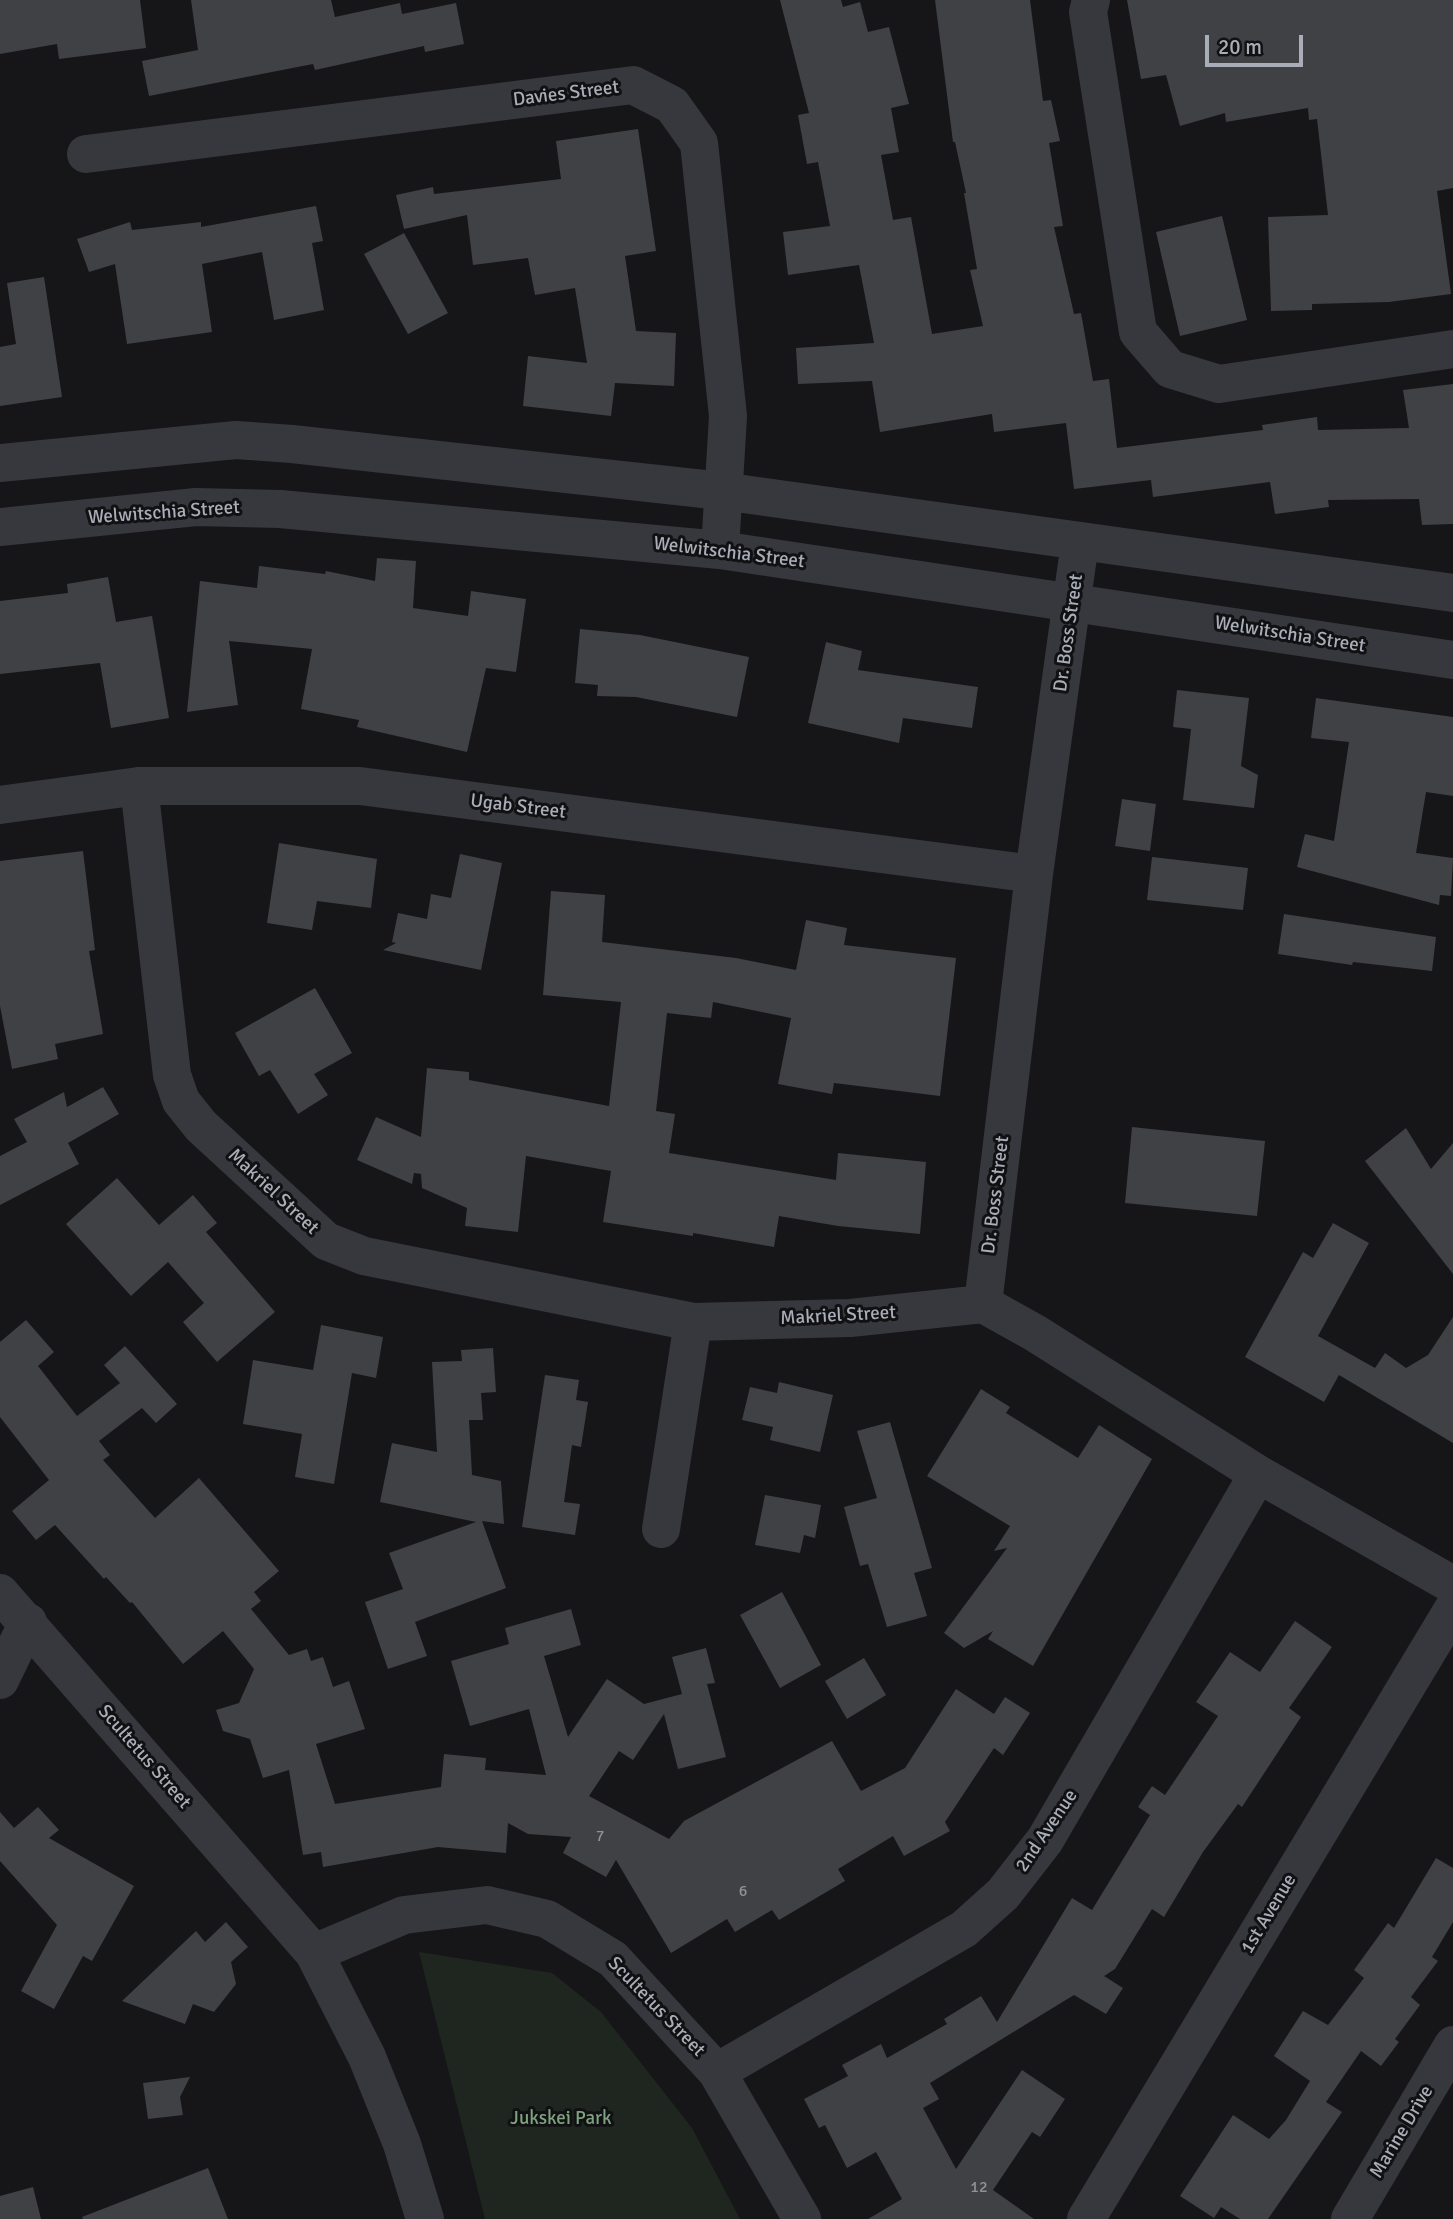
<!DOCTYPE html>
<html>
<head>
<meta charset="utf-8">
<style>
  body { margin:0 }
  #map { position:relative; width:1453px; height:2219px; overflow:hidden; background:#161618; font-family:Signika,sans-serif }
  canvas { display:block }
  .scale { position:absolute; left:1205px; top:35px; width:98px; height:32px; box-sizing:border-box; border:4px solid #a8adb8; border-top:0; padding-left:9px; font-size:21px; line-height:24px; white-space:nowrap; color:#a8adb8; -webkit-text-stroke:5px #111113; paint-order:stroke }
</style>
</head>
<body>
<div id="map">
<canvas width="1453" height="2219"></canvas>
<div class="scale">20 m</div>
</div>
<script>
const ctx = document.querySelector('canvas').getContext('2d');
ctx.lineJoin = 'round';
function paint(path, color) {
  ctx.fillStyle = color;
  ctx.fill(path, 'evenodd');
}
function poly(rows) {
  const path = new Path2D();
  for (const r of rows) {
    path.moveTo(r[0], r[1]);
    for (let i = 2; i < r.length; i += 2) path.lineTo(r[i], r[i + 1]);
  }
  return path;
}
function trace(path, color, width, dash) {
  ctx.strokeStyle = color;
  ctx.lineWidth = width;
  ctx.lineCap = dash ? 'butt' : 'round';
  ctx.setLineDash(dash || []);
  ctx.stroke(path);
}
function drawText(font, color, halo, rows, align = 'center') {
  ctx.font = font + ' Signika,sans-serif';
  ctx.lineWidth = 6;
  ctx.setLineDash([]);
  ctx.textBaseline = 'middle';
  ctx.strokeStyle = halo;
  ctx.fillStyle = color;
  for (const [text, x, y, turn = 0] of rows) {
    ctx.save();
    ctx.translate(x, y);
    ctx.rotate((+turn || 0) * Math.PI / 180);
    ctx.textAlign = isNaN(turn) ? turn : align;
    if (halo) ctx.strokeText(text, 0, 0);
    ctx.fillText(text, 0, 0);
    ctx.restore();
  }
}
paint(poly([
  [419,1952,552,1973,601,2012,692,2128,740,2219,485,2219]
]), '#1e261f');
paint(poly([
  [0,0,140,0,146,48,59,59,57,44,0,54],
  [191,0,331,0,335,17,400,3,402,14,456,3,464,44,425,52,424,46,315,70,313,64,149,96,142,61,198,50],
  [780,0,841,0,843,7,860,2,868,32,889,27,909,104,891,108,899,152,881,155,893,220,911,217,932,334,983,326,970,270,977,269,964,193,966,193,955,142,953,142,935,0,1030,0,1043,101,1051,100,1060,141,1049,143,1063,226,1054,227,1074,314,1081,313,1093,381,1109,379,1117,448,1263,430,1262,425,1317,417,1318,430,1409,428,1403,390,1453,384,1453,524,1422,525,1419,499,1328,500,1329,507,1275,514,1270,482,1153,497,1151,480,1074,489,1066,423,994,432,992,414,880,432,872,381,798,384,796,348,874,343,859,265,788,275,783,232,830,226,818,162,807,164,798,115,809,113],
  [1127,0,1453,0,1453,188,1437,191,1451,294,1389,302,1312,304,1312,310,1271,311,1268,217,1328,215,1317,119,1309,120,1308,108,1226,122,1225,113,1180,126,1166,75,1141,79],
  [638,129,656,251,625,256,636,331,676,333,674,386,615,383,611,416,523,406,528,356,587,363,575,288,535,295,528,258,473,265,467,215,404,229,396,195,433,187,434,194,561,179,556,141],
  [316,206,323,241,312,243,324,310,274,320,262,252,202,264,212,332,127,344,115,264,89,272,77,239,130,222,132,230,201,222,201,227],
  [1222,216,1247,320,1180,336,1156,232],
  [404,233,448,313,408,334,364,254],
  [44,277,62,397,0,406,0,347,16,344,7,283],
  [377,558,416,561,413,608,468,616,471,591,526,599,516,672,486,668,467,752,357,727,359,720,301,709,312,649,229,641,238,705,187,712,200,581,257,588,259,566,325,574,326,571,375,581],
  [108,577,116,622,152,616,169,718,111,728,100,663,0,674,0,601,68,593,67,584],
  [580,629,640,635,749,657,737,717,636,697,597,696,598,685,575,683],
  [826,642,862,651,858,670,978,687,972,728,903,718,899,743,808,723],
  [1177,690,1249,698,1241,766,1258,775,1254,808,1183,800,1191,729,1173,727],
  [1316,698,1453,717,1453,796,1426,792,1416,853,1453,858,1451,896,1440,895,1439,905,1297,867,1305,834,1334,841,1349,742,1311,738],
  [1122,799,1156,804,1150,851,1115,846],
  [279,843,377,859,371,908,317,901,312,930,267,923],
  [83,851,95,950,89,951,103,1034,55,1044,58,1059,12,1069,0,1006,0,861],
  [460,854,502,863,481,970,383,950,396,943,392,942,398,913,427,919,431,894,451,898],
  [1152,857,1248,868,1243,910,1147,900],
  [551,891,605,895,602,942,736,958,796,970,806,920,847,928,844,945,956,958,940,1096,834,1083,832,1094,778,1084,791,1018,713,1002,711,1018,667,1013,656,1111,675,1114,669,1153,836,1180,838,1153,926,1162,920,1234,838,1226,779,1216,774,1247,693,1233,693,1236,603,1222,611,1171,526,1156,518,1232,465,1226,467,1208,422,1188,421,1174,414,1173,412,1184,357,1160,376,1117,421,1137,427,1068,469,1072,469,1080,609,1106,621,1002,543,995],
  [1284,914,1436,937,1432,971,1353,962,1352,965,1278,954],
  [315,988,352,1053,314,1074,328,1095,298,1114,270,1070,259,1076,235,1033],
  [103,1087,119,1114,68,1143,79,1164,0,1205,0,1156,27,1142,14,1119,64,1092,67,1107],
  [1132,1127,1265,1141,1257,1216,1125,1203],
  [1406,1128,1431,1169,1453,1143,1453,1274,1365,1161],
  [117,1178,159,1225,193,1195,217,1223,206,1232,275,1312,217,1362,183,1322,204,1303,168,1262,131,1296,66,1224],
  [1333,1223,1369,1243,1318,1336,1375,1368,1385,1353,1406,1368,1428,1355,1453,1317,1453,1443,1339,1375,1324,1402,1245,1357,1303,1252,1313,1258],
  [26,1320,54,1352,38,1366,77,1416,120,1383,104,1365,125,1346,177,1404,156,1423,142,1408,99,1441,110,1455,103,1460,155,1518,199,1478,279,1571,254,1592,261,1601,251,1609,289,1655,307,1649,311,1661,323,1657,333,1687,349,1681,365,1729,316,1744,335,1804,441,1787,444,1754,486,1758,485,1770,546,1775,529,1709,470,1726,451,1661,509,1644,505,1628,571,1609,581,1645,544,1656,568,1737,607,1679,644,1704,682,1694,672,1657,706,1648,715,1683,707,1684,726,1757,678,1769,664,1714,633,1760,619,1751,589,1796,669,1839,684,1821,832,1741,861,1791,905,1768,956,1689,994,1714,1005,1697,1030,1713,1003,1755,994,1748,945,1822,950,1831,904,1856,893,1836,838,1869,845,1881,779,1920,772,1910,735,1932,727,1919,671,1953,616,1860,606,1877,563,1853,571,1837,528,1834,508,1823,506,1853,438,1847,323,1867,321,1852,303,1855,289,1770,263,1778,250,1739,223,1731,216,1710,239,1703,254,1669,223,1631,183,1664,132,1602,130,1603,106,1577,104,1579,55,1525,36,1540,12,1511,49,1480,0,1417,0,1342],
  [321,1325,383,1337,376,1378,352,1373,334,1484,295,1477,302,1434,243,1424,253,1360,313,1370],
  [493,1348,496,1392,481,1393,483,1420,469,1420,472,1475,501,1481,504,1524,482,1521,506,1588,415,1622,427,1656,388,1669,365,1602,403,1589,389,1553,476,1522,380,1502,392,1443,437,1452,432,1362,462,1361,461,1350],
  [545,1375,579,1380,576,1400,588,1402,581,1447,572,1445,564,1502,580,1504,575,1535,522,1527],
  [779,1382,833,1395,820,1452,770,1440,773,1427,742,1420,750,1387,777,1393],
  [981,1389,1010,1407,1006,1413,1078,1458,1099,1425,1152,1459,1033,1666,988,1639,993,1631,964,1648,944,1633,1007,1548,994,1551,1010,1526,927,1476],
  [890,1422,932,1568,914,1573,927,1616,887,1627,868,1564,860,1566,844,1507,877,1498,857,1431],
  [765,1495,821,1505,815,1538,804,1535,800,1553,755,1545],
  [782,1592,821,1665,780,1688,740,1615],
  [1295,1621,1332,1647,1289,1708,1301,1717,1242,1807,1238,1804,1203,1852,1164,1917,1152,1909,1115,1969,1104,1976,1123,1988,1106,2014,1074,1995,930,2083,939,2099,923,2108,956,2169,1022,2070,1065,2099,1040,2137,1032,2132,993,2190,1034,2219,868,2219,902,2199,876,2152,847,2168,825,2125,819,2128,804,2099,848,2076,842,2065,881,2044,887,2058,947,2024,944,2019,981,1996,997,2022,1072,1898,1092,1910,1150,1815,1138,1807,1152,1786,1165,1795,1218,1716,1196,1702,1230,1652,1260,1672],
  [864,1658,886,1695,847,1719,825,1681],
  [38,1807,59,1830,49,1838,134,1886,92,1961,83,1956,54,2009,21,1991,57,1925,0,1861,0,1812,14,1828],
  [1436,1858,1453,1868,1453,1922,1432,1957,1438,1961,1411,1997,1420,2005,1395,2039,1399,2042,1381,2066,1361,2051,1326,2102,1342,2112,1268,2219,1240,2219,1221,2207,1214,2218,1180,2196,1233,2115,1269,2139,1286,2120,1310,2081,1274,2056,1303,2011,1328,2025,1364,1978,1354,1970,1388,1923,1394,1928],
  [226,1922,248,1947,231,1962,236,1984,214,2012,193,2004,185,2024,122,2001,196,1931,205,1942],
  [190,2077,180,2097,183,2115,148,2119,143,2083],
  [208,2168,228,2219,83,2219,82,2217],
  [33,2187,41,2219,0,2219,0,2196]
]), '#404145');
trace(poly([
  [1091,0,1088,12,1138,332,1170,369,1219,384,1453,349],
  [86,154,633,85,672,105,699,143,728,416,720,550],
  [0,463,236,440,292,444,722,491,1453,593],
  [0,527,196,507,280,509,720,550,1453,660],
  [139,786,172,1075,181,1101,201,1126,326,1241,364,1256,693,1322,850,1318,983,1304],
  [0,805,139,786,360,786,1034,874],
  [983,1304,1034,874,1080,542],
  [983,1304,1035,1333,1258,1474,1453,1585],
  [661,1529,693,1322],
  [0,1593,314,1953,367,2057,402,2144,425,2219],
  [0,1680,28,1622],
  [314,1953,404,1915,487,1905,547,1919,613,1959,717,2072,802,2219],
  [717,2072,964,1929,1003,1894,1045,1840,1258,1474],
  [1086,2219,1453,1609],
  [1350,2219,1453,2045]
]), '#37383d', 38);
drawText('16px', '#8e929b', null, [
  ["7",600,1837],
  ["6",743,1892],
  ["12",979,2188]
]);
drawText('19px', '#a8adb8', '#111113', [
  ["Davies Street",566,94,-7],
  ["Welwitschia Street",164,513,-4],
  ["Welwitschia Street",729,553,7],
  ["Dr. Boss Street",1069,633,-82],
  ["Welwitschia Street",1290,635,9],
  ["Ugab Street",518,807,7],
  ["Makriel Street",273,1192,43],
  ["Dr. Boss Street",996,1195,-83],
  ["Makriel Street",838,1316,-3],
  ["Scultetus Street",144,1757,49],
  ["2nd Avenue",1047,1831,-56],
  ["1st Avenue",1269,1914,-59],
  ["Scultetus Street",656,2007,46],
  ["Marine Drive",1402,2132,-59]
]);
drawText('19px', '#7fa381', '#111113', [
  ["Jukskei Park",561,2119]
]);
</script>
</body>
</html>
